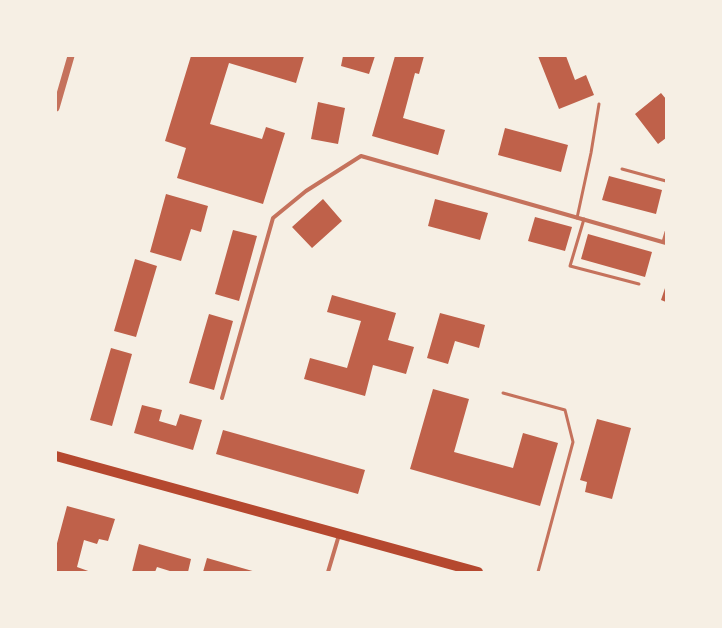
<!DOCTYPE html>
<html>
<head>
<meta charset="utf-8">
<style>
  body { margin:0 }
  #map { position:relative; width:722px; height:628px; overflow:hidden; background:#f6efe4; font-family:"Nunito Sans",sans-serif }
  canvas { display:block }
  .frame { position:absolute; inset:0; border:57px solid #f6efe4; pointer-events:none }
</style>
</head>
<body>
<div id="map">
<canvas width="722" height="628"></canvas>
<div class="frame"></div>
</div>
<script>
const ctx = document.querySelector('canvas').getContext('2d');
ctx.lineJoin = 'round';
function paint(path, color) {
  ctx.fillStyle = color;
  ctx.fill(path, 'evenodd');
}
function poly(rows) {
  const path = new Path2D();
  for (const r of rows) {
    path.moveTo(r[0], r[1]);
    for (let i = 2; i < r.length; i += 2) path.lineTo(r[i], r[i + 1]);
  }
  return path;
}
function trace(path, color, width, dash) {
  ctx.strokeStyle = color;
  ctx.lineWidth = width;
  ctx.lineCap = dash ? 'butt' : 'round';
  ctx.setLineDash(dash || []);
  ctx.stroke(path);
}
paint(poly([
  [191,56,304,56,296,83,229,63,210,124,262,139,266,127,285,133,263,204,177,178,186,148,165,141],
  [343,56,375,56,369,74,341,66],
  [395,56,424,56,419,74,415,73,403,118,445,130,438,155,372,136],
  [538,56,566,56,575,80,586,75,594,95,559,109],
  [661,93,666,99,666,138,658,144,635,114],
  [318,102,345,108,338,144,311,139],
  [505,128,568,145,561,172,498,155],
  [609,176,662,190,656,214,602,200],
  [166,194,208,206,201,232,191,229,181,261,150,252],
  [323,199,342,221,312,248,292,227],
  [435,199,488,213,480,240,428,226],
  [535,217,572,227,565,251,528,241],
  [233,230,257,236,239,301,215,294],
  [588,234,652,252,645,277,581,259],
  [135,259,157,266,136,337,114,331],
  [666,285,666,302,661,300],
  [332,295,396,313,388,340,414,347,406,374,373,365,365,396,304,379,310,358,347,368,361,321,327,312],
  [440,313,485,325,479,348,455,341,448,364,427,358],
  [209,314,233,321,214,390,189,383],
  [111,348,132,354,112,426,90,420],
  [433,389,469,399,454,452,513,468,523,433,558,443,540,506,410,469],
  [142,405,162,410,159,421,176,426,180,414,202,420,193,450,134,433],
  [597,419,631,428,612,499,585,492,587,482,580,480],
  [223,430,365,470,358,494,216,454],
  [67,506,115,519,108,541,99,539,97,544,84,540,77,567,91,572,56,572,56,547],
  [139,544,191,559,188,572,173,572,157,567,155,572,132,572],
  [207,558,256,572,203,572]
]), '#bf614a');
trace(poly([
  [622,169,666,181],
  [577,218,591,153,599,104],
  [584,219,570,266,639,284],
  [663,242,666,232],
  [503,393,565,410,573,442,538,572]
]), '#c5725c', 3);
trace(poly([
  [222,398,273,218,306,191,361,156,666,243],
  [328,572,339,535]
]), '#c5725c', 4);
trace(poly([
  [56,108,71,56]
]), '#c5725c', 7);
trace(poly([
  [56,456,478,572]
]), '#b5482f', 10);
</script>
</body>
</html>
